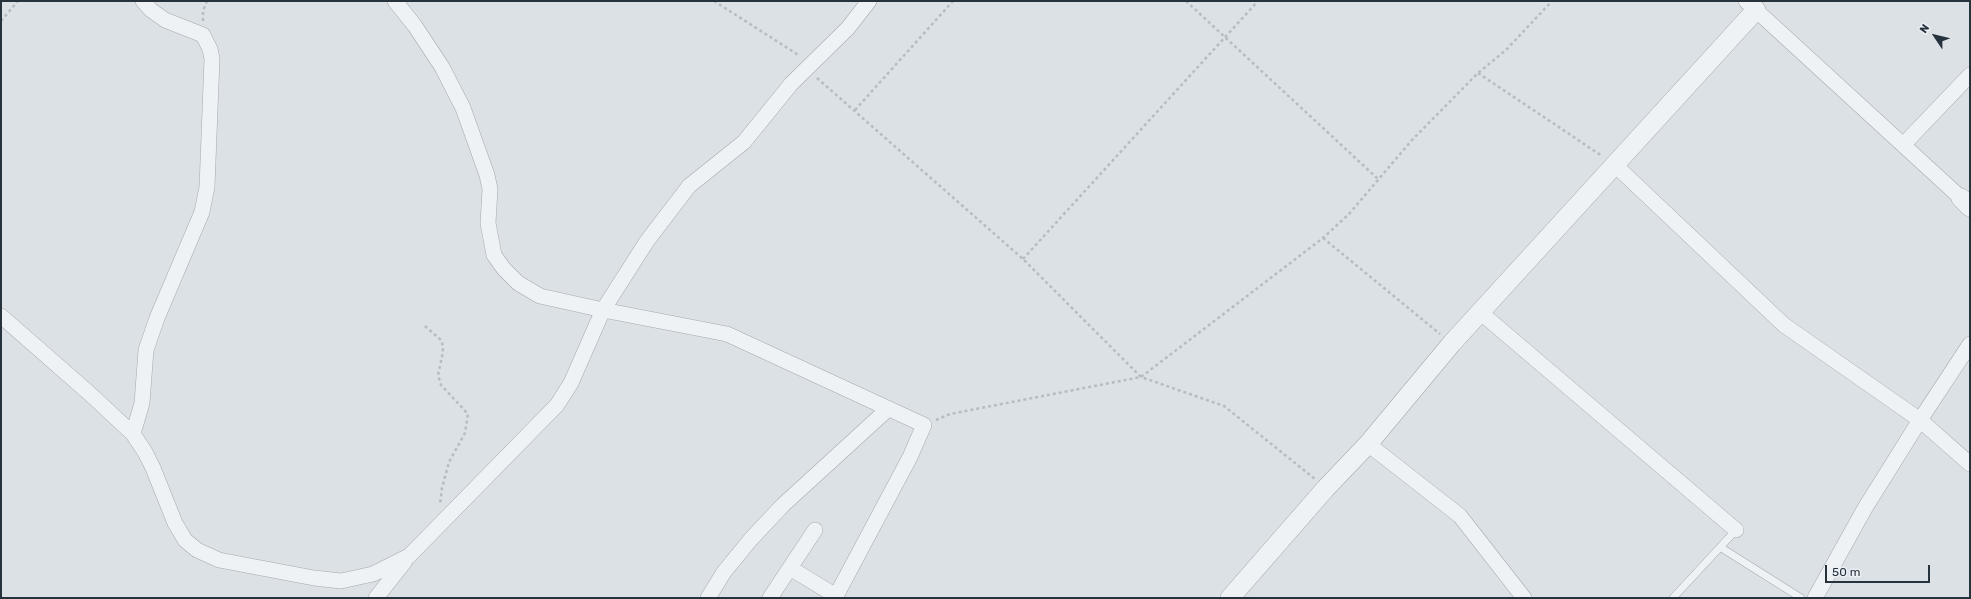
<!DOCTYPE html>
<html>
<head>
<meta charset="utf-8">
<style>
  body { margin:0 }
  #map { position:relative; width:1971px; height:599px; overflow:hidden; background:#dce1e6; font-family:Rubik,sans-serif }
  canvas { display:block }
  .frame { position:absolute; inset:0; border:2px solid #26323c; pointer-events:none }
  .north { position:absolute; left:1915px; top:16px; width:40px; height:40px; -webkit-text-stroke:3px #ebf0f4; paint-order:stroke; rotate:305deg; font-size:11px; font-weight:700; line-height:16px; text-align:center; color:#26323c }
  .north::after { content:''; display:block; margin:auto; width:14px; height:18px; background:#26323c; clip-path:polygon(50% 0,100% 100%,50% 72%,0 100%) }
  .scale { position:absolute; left:1825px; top:565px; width:105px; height:18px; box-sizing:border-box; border:2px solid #26323c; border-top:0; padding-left:5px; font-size:12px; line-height:14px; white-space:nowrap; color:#26323c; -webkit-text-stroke:3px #ebf0f4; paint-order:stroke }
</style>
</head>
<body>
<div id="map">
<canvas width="1971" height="599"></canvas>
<div class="frame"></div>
<div class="north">N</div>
<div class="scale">50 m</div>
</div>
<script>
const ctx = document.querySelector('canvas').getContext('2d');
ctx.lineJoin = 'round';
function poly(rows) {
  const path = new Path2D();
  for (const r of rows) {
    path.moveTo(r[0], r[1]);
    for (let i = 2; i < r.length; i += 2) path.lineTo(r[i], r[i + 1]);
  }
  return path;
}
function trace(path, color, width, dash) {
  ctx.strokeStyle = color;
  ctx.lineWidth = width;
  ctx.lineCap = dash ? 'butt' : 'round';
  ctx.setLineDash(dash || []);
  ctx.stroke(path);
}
const service = poly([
  [1720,547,1801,598],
  [1673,598,1736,530]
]);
const minor = poly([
  [395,1,415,26,442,67,463,108,487,175,490,189,488,223,494,255,504,269,518,283,540,296,603,310,727,334,924,425,910,457,836,596,836,598],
  [1746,1,1961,198],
  [1904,144,1970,75],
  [1615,165,1784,325,1920,420,1970,464],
  [1480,312,1736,530],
  [1,316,89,393,133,434,145,452,153,468,175,523,185,540,197,550,219,560,314,578,341,581,373,574,409,556,557,405,571,383,603,310,647,241,689,186,744,142,791,84,848,28,869,1],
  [133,434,142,403,146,350,157,318,202,212,207,187,212,59,210,49,203,35,165,20,151,10,143,1],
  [1368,444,1460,516,1524,598],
  [790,568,836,596],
  [376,598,405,561],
  [708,598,724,572,751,539,783,505,888,409],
  [770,598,815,530],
  [1815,598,1865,508,1920,420,1970,344]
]);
const tertiary = poly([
  [1961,198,1970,207],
  [1230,598,1326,488,1368,444,1452,343,1756,10]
]);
trace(service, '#a2a9b0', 8);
trace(minor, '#a2a9b0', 16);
trace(tertiary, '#a2a9b0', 20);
trace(poly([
  [714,1,800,56],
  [1186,1,1378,179],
  [1,21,18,1],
  [203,21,203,11,207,1],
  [1478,73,1602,156],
  [817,78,1023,259,1141,377,1224,406,1315,479],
  [855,110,953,1],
  [1323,238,1440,334],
  [1023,259,1258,1],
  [425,326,442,341,443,352,438,375,441,385,468,414,465,433,449,462,442,488,440,504],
  [936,420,950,414,1141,377,1323,238,1349,214,1412,140,1478,73,1506,50,1552,1]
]), '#b7bcc0', 2.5, [3, 3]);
trace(service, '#eff2f4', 7);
trace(minor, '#eff2f4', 15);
trace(tertiary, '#eff2f4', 19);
</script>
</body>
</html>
